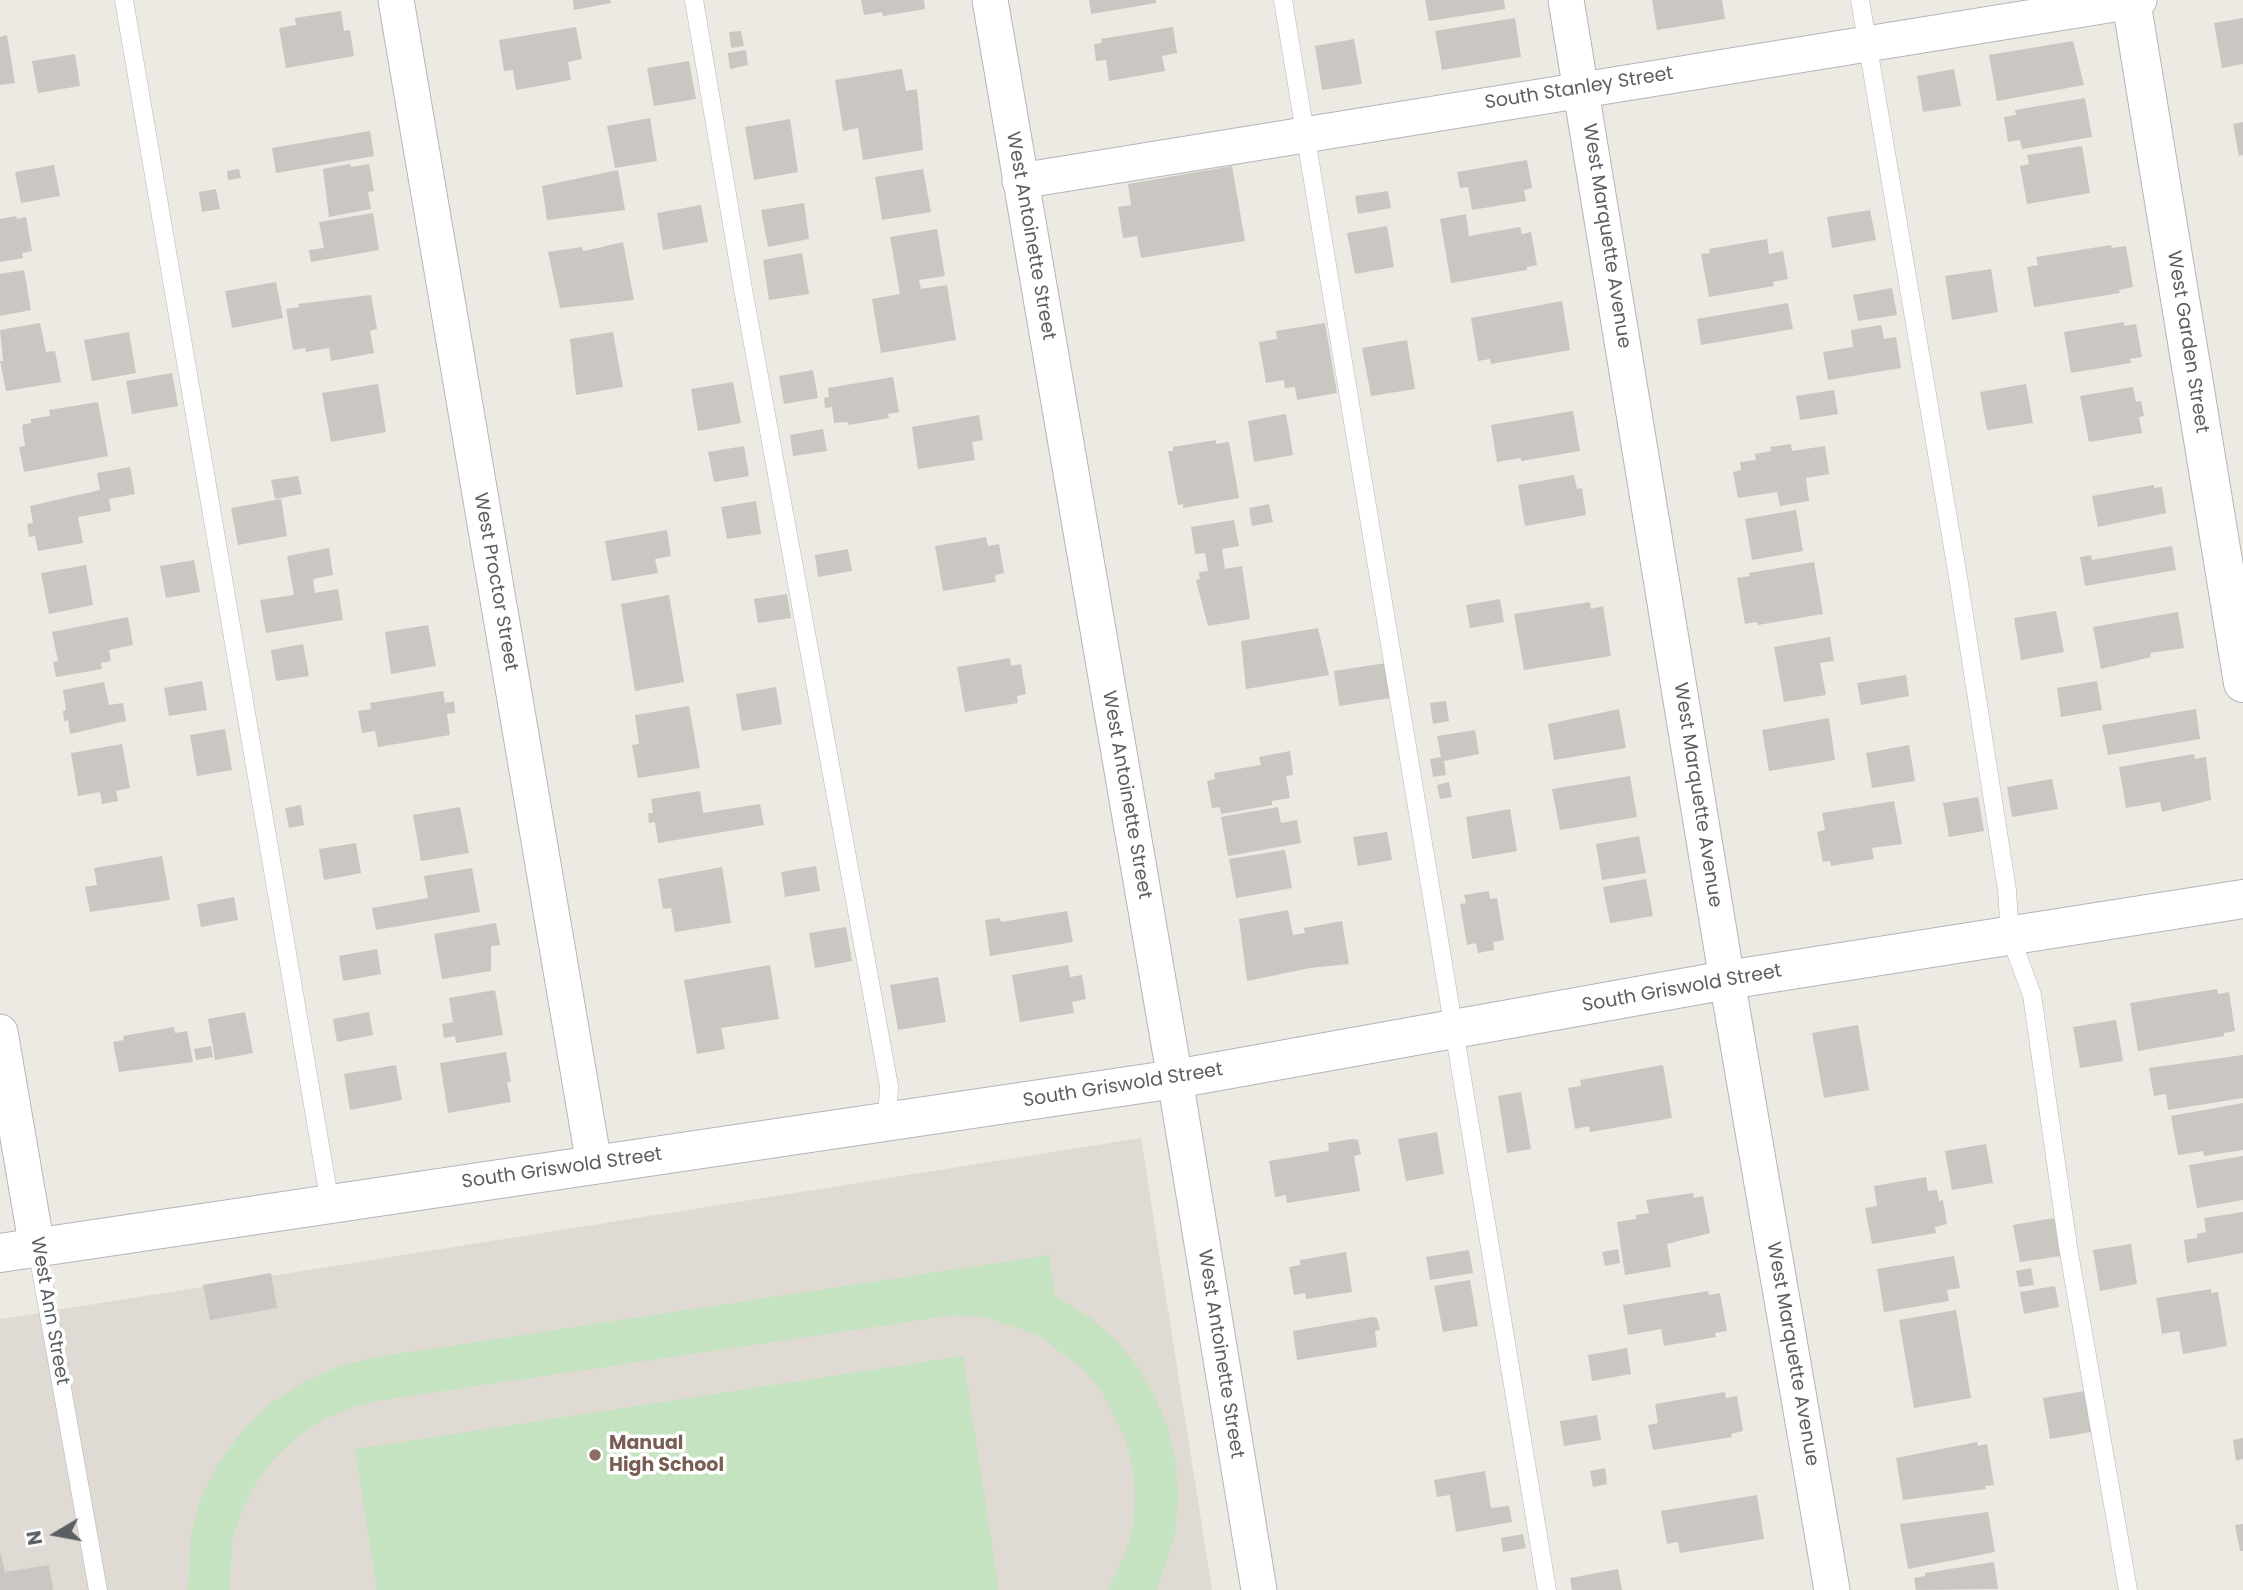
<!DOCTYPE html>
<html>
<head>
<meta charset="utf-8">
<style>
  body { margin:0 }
  #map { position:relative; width:2243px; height:1590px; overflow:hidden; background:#ede9e3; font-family:Poppins,sans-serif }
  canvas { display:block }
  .north { position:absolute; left:21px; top:1499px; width:70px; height:70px; -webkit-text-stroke:5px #fff; paint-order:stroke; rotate:260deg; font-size:19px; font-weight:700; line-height:28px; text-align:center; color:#5b5f62 }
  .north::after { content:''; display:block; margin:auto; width:24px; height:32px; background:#5b5f62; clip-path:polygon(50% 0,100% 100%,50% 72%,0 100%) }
</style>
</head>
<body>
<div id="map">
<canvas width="2243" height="1590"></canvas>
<div class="north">N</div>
</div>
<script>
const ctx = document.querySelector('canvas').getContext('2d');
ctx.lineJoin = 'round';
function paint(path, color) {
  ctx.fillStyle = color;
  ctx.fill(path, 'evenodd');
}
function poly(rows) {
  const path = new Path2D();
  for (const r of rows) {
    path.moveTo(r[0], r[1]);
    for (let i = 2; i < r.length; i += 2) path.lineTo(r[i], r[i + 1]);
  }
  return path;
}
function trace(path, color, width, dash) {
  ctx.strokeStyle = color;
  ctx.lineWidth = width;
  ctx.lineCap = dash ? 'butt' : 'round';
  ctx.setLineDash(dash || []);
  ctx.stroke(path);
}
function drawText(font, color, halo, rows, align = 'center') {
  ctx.font = font + ' Poppins,sans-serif';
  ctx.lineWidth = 7;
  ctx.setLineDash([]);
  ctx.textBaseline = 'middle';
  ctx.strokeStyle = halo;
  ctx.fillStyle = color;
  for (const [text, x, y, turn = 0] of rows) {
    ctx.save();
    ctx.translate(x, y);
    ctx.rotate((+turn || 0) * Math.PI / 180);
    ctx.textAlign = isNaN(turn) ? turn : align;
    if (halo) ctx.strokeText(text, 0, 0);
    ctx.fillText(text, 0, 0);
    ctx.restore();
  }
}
paint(poly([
  [1141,1138,1212,1590,0,1590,0,1319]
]), '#e0dad4');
paint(poly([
  [1049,1255,1055,1296,1088,1316,1115,1339,1137,1366,1155,1396,1168,1428,1176,1464,1178,1498,1175,1534,1157,1590,1108,1590,1126,1552,1133,1526,1135,1496,1133,1469,1126,1440,1101,1390,1083,1369,1038,1335,984,1317,955,1315,383,1400,353,1407,324,1419,298,1436,275,1458,256,1483,242,1511,232,1541,230,1590,188,1590,191,1533,202,1496,220,1461,243,1430,271,1403,304,1382,339,1366,377,1357],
  [963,1356,999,1590,377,1590,355,1449]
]), '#c5e3c0');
paint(poly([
  [573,0,610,0,611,3,574,10],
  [861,0,924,0,925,9,883,16,882,12,864,15],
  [1089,0,1156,0,1156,3,1091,14],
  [1425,0,1504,0,1505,9,1429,21],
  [1652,0,1722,0,1725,19,1657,30],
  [341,11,344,31,350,30,354,56,286,68,279,28,296,25,295,18],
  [1515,18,1521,57,1442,70,1435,31],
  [2243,18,2243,64,2222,68,2214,23],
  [576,27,582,59,568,62,571,80,516,90,513,70,504,71,499,40],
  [1173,27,1177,53,1162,56,1165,71,1109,81,1106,60,1096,61,1094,44,1102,43,1101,39],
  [741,31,744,46,731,48,729,32],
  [7,35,15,83,0,85,0,37],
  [1354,39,1362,84,1322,90,1315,46],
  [2073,41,2084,85,1997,101,1989,55],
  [746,50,748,65,730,69,728,53],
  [75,54,80,86,38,93,32,61],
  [689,61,696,99,654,106,647,68],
  [902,69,906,91,917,89,923,150,863,160,858,128,843,131,835,80],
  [1954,69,1961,106,1923,112,1917,76],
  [2085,98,2092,137,2022,149,2020,140,2008,142,2004,117,2016,115,2015,110],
  [650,118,657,161,615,168,607,126],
  [790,119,798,172,754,180,745,127],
  [2243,122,2243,155,2239,156,2233,124],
  [370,131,374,156,276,173,272,148],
  [2082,146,2090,193,2027,204,2020,166,2029,164,2027,155],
  [1527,160,1532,188,1524,190,1526,201,1472,210,1468,187,1460,188,1457,172],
  [350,164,351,167,369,164,374,191,368,192,371,209,329,217,323,169],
  [54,165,60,196,21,203,15,172],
  [1232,166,1245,241,1141,258,1137,236,1123,238,1118,207,1131,205,1128,184],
  [239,169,241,178,228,180,227,171],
  [923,169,931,212,882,220,875,177],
  [618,170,625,210,547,220,542,186],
  [216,189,220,209,202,212,199,192],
  [1388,191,1391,208,1358,214,1355,196],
  [804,203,809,239,768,247,761,210],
  [701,205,708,242,663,250,657,213],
  [1870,210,1876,240,1832,248,1827,217],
  [373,213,379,250,311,262,309,250,324,248,319,222],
  [1466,214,1469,236,1520,227,1522,234,1531,232,1537,265,1527,267,1527,270,1451,283,1440,219],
  [16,216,17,219,26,217,32,251,22,253,23,258,0,262,0,219],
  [1387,226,1394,267,1355,274,1347,233],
  [937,229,945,276,919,280,921,289,947,285,956,340,881,353,872,299,900,294,890,237],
  [1767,239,1769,254,1783,251,1788,279,1773,282,1774,286,1709,297,1701,254,1710,253,1709,249],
  [623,242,634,300,560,308,548,252,582,247,583,251,593,249],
  [2111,245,2112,248,2126,246,2133,287,2119,290,2120,293,2034,307,2027,267,2038,265,2036,257],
  [802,253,809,294,769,300,763,260],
  [1991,269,1998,312,1952,320,1945,276],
  [24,270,31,310,0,316,0,274],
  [276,282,283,318,232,328,225,291],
  [1892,288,1897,315,1858,321,1853,295],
  [371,295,377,329,370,331,374,353,331,361,329,348,306,352,305,348,293,350,286,309,299,307,298,304],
  [1562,301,1570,350,1491,364,1490,359,1478,361,1471,318],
  [1788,303,1793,329,1701,345,1697,319],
  [2124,322,2124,326,2136,324,2142,357,2130,359,2131,363,2071,373,2064,332],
  [40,323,46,352,55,351,61,382,6,391,0,361,3,361,0,330],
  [1325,323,1337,393,1297,400,1295,387,1285,388,1284,380,1266,383,1259,342,1277,339,1276,331],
  [1881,325,1884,339,1896,337,1901,368,1828,380,1823,352,1853,347,1851,330],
  [129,332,136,373,92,381,84,340],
  [613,332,623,387,576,395,570,339],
  [1407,340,1415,389,1371,396,1362,348],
  [813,370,818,398,784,404,779,376],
  [172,373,178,406,132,414,126,381],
  [893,377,899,412,888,414,889,418,849,425,848,422,834,423,832,407,825,408,824,398,829,397,828,388],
  [733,382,741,423,698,431,691,389],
  [378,384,386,432,331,442,322,393],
  [2026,384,2033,423,1987,430,1980,392],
  [2133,387,2136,402,2141,401,2144,416,2139,417,2142,433,2089,442,2080,396],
  [1834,390,1838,414,1800,420,1796,396],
  [98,402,108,456,24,472,19,447,25,446,22,425,31,423,31,419,50,416,49,410],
  [1573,411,1580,451,1521,461,1521,458,1497,462,1491,425],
  [1286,414,1293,455,1254,462,1248,421],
  [979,415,983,440,972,442,975,460,918,469,912,427],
  [823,429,827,451,793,456,790,435],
  [1216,440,1216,444,1229,442,1239,498,1183,508,1183,504,1178,505,1168,451,1173,451,1173,447],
  [1791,444,1792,451,1825,446,1829,474,1806,478,1809,501,1780,506,1777,492,1738,498,1733,472,1741,470,1740,462,1756,460,1755,454,1771,451,1770,447],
  [744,446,749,476,714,482,708,452],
  [130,467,135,494,109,499,111,511,78,517,83,543,38,551,35,536,29,537,27,524,33,523,30,506,100,490,97,473],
  [1574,475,1577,489,1582,488,1586,515,1525,526,1518,485],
  [298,476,302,494,275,499,271,480],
  [2154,485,2154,488,2162,487,2166,513,2098,527,2092,496],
  [281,499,287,536,238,545,231,508],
  [756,501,761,534,727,539,721,507],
  [1269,504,1273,522,1252,526,1249,508],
  [1796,510,1803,551,1752,560,1745,519],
  [1234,520,1239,546,1222,549,1225,569,1242,566,1250,619,1208,626,1196,580,1200,579,1199,572,1208,571,1205,553,1195,554,1191,527],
  [667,530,671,556,655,559,658,573,612,581,605,541],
  [986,537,988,546,999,544,1004,573,995,575,996,582,943,591,935,546],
  [2172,546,2176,570,2085,586,2080,557,2091,555,2092,560],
  [329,548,333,575,313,579,315,593,338,589,343,620,266,633,260,600,294,595,287,556],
  [848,549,852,571,818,577,815,555],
  [194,560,200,592,166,598,160,566],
  [1814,562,1823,614,1758,625,1757,622,1745,624,1737,578,1750,576,1749,573],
  [86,565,93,605,49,614,41,573],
  [787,594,791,618,758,623,754,599],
  [669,595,684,682,635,691,621,604],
  [1500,599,1504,622,1470,628,1466,605],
  [1590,602,1591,609,1603,606,1611,656,1524,670,1514,614],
  [2056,611,2064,652,2021,660,2014,618],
  [2178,612,2184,648,2150,653,2151,657,2101,669,2093,627],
  [128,617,133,645,109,650,111,661,101,663,102,669,56,677,53,662,58,661,52,632],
  [428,625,436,666,391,674,385,632],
  [1318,628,1329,675,1246,689,1241,641],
  [1830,637,1834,661,1820,663,1826,695,1784,702,1774,647],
  [303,644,309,676,276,681,271,650],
  [1010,658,1011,666,1021,664,1026,694,1017,696,1018,703,965,712,957,667],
  [1386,663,1391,698,1339,706,1334,671],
  [1906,675,1909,696,1861,705,1857,683],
  [202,681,207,710,169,716,164,688],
  [2097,681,2102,710,2061,717,2057,688],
  [104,682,109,705,123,703,126,721,70,734,68,720,64,721,63,711,66,710,63,690],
  [776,687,782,724,742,731,736,694],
  [443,691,445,703,454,701,455,713,447,714,450,735,378,747,375,731,362,733,358,711,371,709,370,703],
  [1446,701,1449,721,1433,724,1430,703],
  [689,706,700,768,638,778,632,745,639,744,635,715],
  [1619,709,1626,748,1554,760,1548,724],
  [2196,709,2200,739,2108,755,2102,725],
  [1829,718,1835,760,1769,771,1762,730],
  [225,729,232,770,197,776,190,735],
  [1475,730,1479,754,1444,761,1446,775,1433,777,1430,759,1441,757,1437,736],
  [122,744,130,788,116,791,118,801,102,804,100,792,78,796,71,753],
  [1909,745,1915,781,1872,788,1866,753],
  [1290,751,1293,775,1286,776,1290,798,1272,801,1272,805,1221,814,1220,807,1212,808,1207,781,1215,779,1214,773,1261,765,1259,757],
  [2194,754,2195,759,2206,757,2211,800,2162,812,2160,802,2126,808,2119,767],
  [1630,776,1637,817,1560,830,1552,789],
  [2052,779,2058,809,2012,817,2007,787],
  [1449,782,1452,797,1440,799,1437,785],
  [700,791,703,813,760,804,764,825,658,843,655,822,649,823,648,813,653,813,651,799],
  [1978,797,1984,831,1949,837,1943,803],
  [1894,801,1902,844,1872,848,1874,859,1831,866,1830,861,1823,862,1817,832,1825,830,1822,813],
  [301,805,304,825,289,828,285,808],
  [460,807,469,853,421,861,413,815],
  [1278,807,1281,823,1297,820,1301,843,1228,856,1221,817],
  [1510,809,1517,851,1472,859,1466,817],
  [1387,832,1392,860,1358,866,1353,837],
  [1639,836,1646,873,1602,880,1596,844],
  [356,843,361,873,324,880,319,849],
  [1285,850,1292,888,1236,898,1229,859],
  [162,856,170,900,90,912,85,887,97,885,94,868],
  [816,866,820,891,785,897,781,872],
  [722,867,731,923,675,932,671,908,663,909,658,879],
  [472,868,480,912,376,930,372,908,428,898,424,876],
  [1646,879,1653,916,1610,923,1603,887],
  [1489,891,1490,899,1497,898,1504,940,1493,942,1494,950,1478,953,1476,943,1467,945,1460,904,1466,903,1464,895],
  [234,897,238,920,201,927,197,904],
  [1288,910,1293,935,1305,933,1304,928,1342,921,1349,964,1310,968,1247,981,1239,919],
  [1067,911,1073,942,990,956,985,920,1000,918,1001,922],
  [496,923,500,945,491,946,491,971,442,979,434,934],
  [846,927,852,961,815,968,809,933],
  [377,949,381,974,343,981,339,956],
  [770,965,779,1019,721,1028,725,1049,697,1054,684,980],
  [1068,965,1070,977,1082,975,1086,999,1072,1002,1074,1013,1020,1022,1012,975],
  [938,977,946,1022,898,1030,890,985],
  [2217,989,2218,994,2229,992,2235,1031,2224,1033,2224,1036,2138,1051,2130,1003],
  [495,990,503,1035,456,1043,455,1036,444,1038,442,1024,453,1022,449,998],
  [245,1012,253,1053,215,1060,208,1019],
  [369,1012,373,1035,337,1042,333,1019],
  [2116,1020,2123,1061,2080,1068,2073,1027],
  [1858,1025,1869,1090,1824,1098,1812,1033],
  [174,1027,175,1033,187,1031,193,1062,119,1072,113,1042,124,1040,123,1036],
  [211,1046,213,1057,196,1060,194,1049],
  [506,1052,511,1082,507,1082,511,1102,448,1113,440,1063],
  [2243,1055,2243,1098,2168,1110,2166,1094,2154,1096,2149,1068],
  [396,1065,402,1100,350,1110,344,1074],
  [1663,1065,1672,1118,1590,1132,1589,1126,1575,1129,1568,1088,1581,1086,1580,1080],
  [1521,1092,1531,1149,1507,1153,1498,1096],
  [2243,1103,2243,1150,2204,1156,2203,1151,2178,1155,2171,1116],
  [1437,1132,1444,1174,1406,1181,1398,1139],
  [1352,1139,1358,1140,1361,1154,1354,1156,1360,1191,1287,1203,1286,1195,1275,1197,1269,1161,1329,1151,1328,1143],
  [1986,1144,1993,1183,1952,1190,1945,1151],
  [2243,1156,2243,1200,2197,1208,2189,1165],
  [1926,1177,1928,1191,1937,1190,1939,1201,1943,1200,1947,1224,1935,1227,1936,1233,1872,1244,1865,1208,1877,1206,1874,1186],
  [1693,1193,1694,1198,1703,1196,1710,1233,1667,1244,1671,1267,1625,1275,1617,1222,1636,1219,1636,1215,1649,1213,1646,1200],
  [2243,1212,2243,1253,2187,1263,2184,1240,2197,1238,2197,1234,2206,1232,2204,1218],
  [2054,1218,2061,1256,2020,1262,2013,1225],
  [2131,1244,2137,1284,2100,1291,2093,1250],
  [1618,1249,1620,1263,1605,1266,1602,1252],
  [1469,1250,1473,1273,1430,1280,1426,1257],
  [1346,1252,1352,1292,1306,1299,1305,1293,1294,1295,1289,1267,1300,1265,1300,1260],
  [1954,1256,1960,1288,1947,1290,1949,1301,1884,1312,1877,1269],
  [2031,1268,2034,1285,2019,1287,2016,1271],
  [271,1273,277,1308,210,1320,203,1285],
  [1470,1280,1478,1326,1443,1332,1434,1286],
  [2055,1286,2059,1307,2024,1314,2020,1292],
  [2211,1289,2211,1293,2218,1292,2227,1346,2183,1354,2179,1331,2162,1334,2156,1298],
  [1708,1291,1709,1295,1720,1293,1727,1331,1715,1333,1716,1337,1664,1346,1661,1329,1628,1335,1623,1305],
  [1956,1310,1971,1398,1914,1408,1899,1320],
  [1373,1317,1377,1318,1380,1330,1375,1331,1377,1347,1297,1360,1293,1331],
  [1627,1348,1631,1374,1592,1381,1588,1355],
  [2085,1391,2092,1432,2050,1439,2043,1398],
  [1725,1392,1726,1398,1737,1396,1743,1431,1731,1434,1732,1437,1653,1450,1648,1425,1658,1423,1655,1404],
  [1597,1415,1601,1440,1564,1446,1560,1421],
  [2243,1438,2243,1459,2236,1461,2233,1440],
  [1977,1442,1978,1446,1987,1444,1994,1485,1985,1486,1986,1489,1903,1500,1896,1458],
  [1605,1468,1607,1484,1593,1487,1590,1471],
  [1485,1471,1491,1508,1509,1506,1512,1522,1456,1532,1450,1495,1437,1497,1434,1480],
  [1757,1495,1764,1539,1680,1553,1678,1542,1667,1544,1661,1511],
  [1988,1512,1995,1552,1908,1569,1900,1524],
  [2243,1524,2243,1551,2240,1551,2235,1525],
  [1523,1534,1526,1548,1503,1552,1501,1538],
  [0,1551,5,1572,49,1565,53,1590,0,1590],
  [1994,1562,1998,1589,1916,1590,1914,1578,1925,1576,1925,1573],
  [1618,1569,1622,1590,1572,1590,1570,1578]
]), '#cac6c2');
const lane = poly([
  [124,0,330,1204],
  [694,0,743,289,889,1086,887,1121],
  [1283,0,1547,1590],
  [1860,0,1957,571,2007,890,2010,936,2032,995,2068,1247,2128,1590],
  [37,1248,98,1590]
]);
const street = poly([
  [396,0,594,1164],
  [990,0,1175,1079,1259,1590],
  [1566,0,1727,980,1832,1590],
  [1020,181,2139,0],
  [0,1032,37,1248]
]);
const secondary = poly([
  [2131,0,2243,683],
  [0,1253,1175,1079,1727,980,2243,899]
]);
trace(lane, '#b3b6b9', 19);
trace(street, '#b3b6b9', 37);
trace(secondary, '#b2b6b9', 40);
trace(lane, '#fff', 18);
trace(street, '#fff', 35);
trace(secondary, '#fff', 38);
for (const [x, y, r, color] of [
  [595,1455,7,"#8d6e63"]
]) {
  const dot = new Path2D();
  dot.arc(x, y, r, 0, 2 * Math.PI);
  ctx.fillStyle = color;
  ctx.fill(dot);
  trace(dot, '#fff', 2.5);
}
drawText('19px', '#5b5f62', '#fff', [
  ["South Stanley Street",1579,89,-9],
  ["West Antoinette Street",1030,236,80],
  ["West Marquette Avenue",1606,236,81],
  ["West Garden Street",2187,342,81],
  ["West Proctor Street",495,582,80],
  ["West Antoinette Street",1126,795,80],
  ["West Marquette Avenue",1697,795,81],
  ["South Griswold Street",1682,989,-10],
  ["South Griswold Street",1123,1086,-9],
  ["South Griswold Street",562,1169,-8],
  ["West Ann Street",49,1311,80],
  ["West Antoinette Street",1220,1354,81],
  ["West Marquette Avenue",1792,1354,80]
]);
drawText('bold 19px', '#785e54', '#fff', [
  ["Manual",609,1444],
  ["High School",609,1466]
], 'left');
</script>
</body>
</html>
